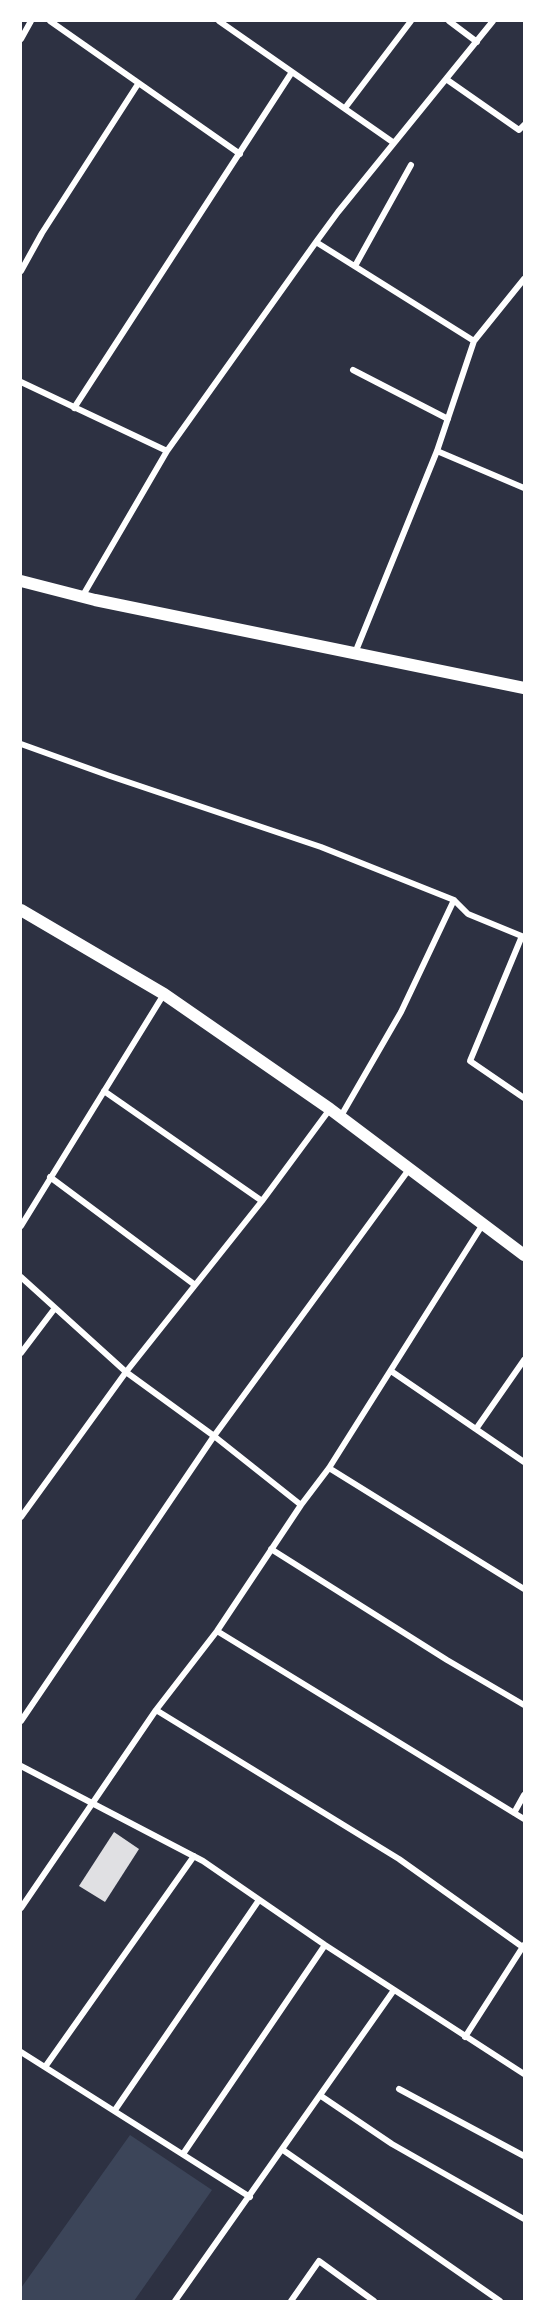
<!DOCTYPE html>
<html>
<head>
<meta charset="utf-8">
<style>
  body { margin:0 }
  #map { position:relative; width:545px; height:2322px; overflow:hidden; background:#2d3142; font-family:Inter,sans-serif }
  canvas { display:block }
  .frame { position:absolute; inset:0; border:22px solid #fff; pointer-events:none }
</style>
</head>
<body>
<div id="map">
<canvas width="545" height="2322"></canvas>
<div class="frame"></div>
</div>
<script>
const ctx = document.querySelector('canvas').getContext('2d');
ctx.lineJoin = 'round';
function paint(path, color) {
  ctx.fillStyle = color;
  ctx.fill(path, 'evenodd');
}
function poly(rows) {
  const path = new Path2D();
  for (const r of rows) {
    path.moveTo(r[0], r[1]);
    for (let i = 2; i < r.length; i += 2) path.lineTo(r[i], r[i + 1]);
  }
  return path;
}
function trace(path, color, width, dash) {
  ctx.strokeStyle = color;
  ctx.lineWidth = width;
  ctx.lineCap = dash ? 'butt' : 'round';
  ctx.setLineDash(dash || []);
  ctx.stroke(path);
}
paint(poly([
  [130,2135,212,2190,134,2301,21,2301,21,2288]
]), '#3c4559');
paint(poly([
  [114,1832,139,1849,105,1902,79,1886]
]), '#e0e0e3');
trace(poly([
  [50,21,240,154],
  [219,21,394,143],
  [449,21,477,42],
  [21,39,31,21],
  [446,79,519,130,524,125],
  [345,108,411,21],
  [316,242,474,341],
  [355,266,411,165],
  [21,271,42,233,138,84],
  [353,370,448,419],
  [21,382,167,451],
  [74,408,292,72],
  [437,451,524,488],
  [82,597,167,451,316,242,338,212,493,21],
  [355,653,437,451,474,341,524,279],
  [21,744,110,776,321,847,454,900,468,914,524,937],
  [522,936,470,1061,524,1098],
  [104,1091,262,1201],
  [341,1116,401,1012,454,900],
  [50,1177,195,1285],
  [21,1226,164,994],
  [21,1277,126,1372,214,1436,301,1505],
  [21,1353,55,1308],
  [391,1371,524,1462],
  [476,1429,524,1360],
  [329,1468,524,1589],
  [21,1517,126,1372,262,1201,330,1109],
  [271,1549,447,1660,524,1705],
  [217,1631,524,1819],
  [156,1710,399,1859,524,1948],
  [21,1721,214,1436,410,1168],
  [21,1766,203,1861,325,1945,524,2074],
  [514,1813,524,1795],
  [21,1908,156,1710,217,1631,301,1505,329,1468,483,1224],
  [465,2037,524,1945],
  [21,2052,250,2197],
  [45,2067,194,1856],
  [399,2089,524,2156],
  [321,2096,392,2144,524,2219],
  [115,2110,259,1900],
  [283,2150,500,2301],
  [183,2154,325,1945],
  [175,2301,394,1990],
  [291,2301,319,2261,374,2301]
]), '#fff', 6);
trace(poly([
  [21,581,95,600,524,688],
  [21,910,164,994,330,1109,524,1255]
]), '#fff', 12);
</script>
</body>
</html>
